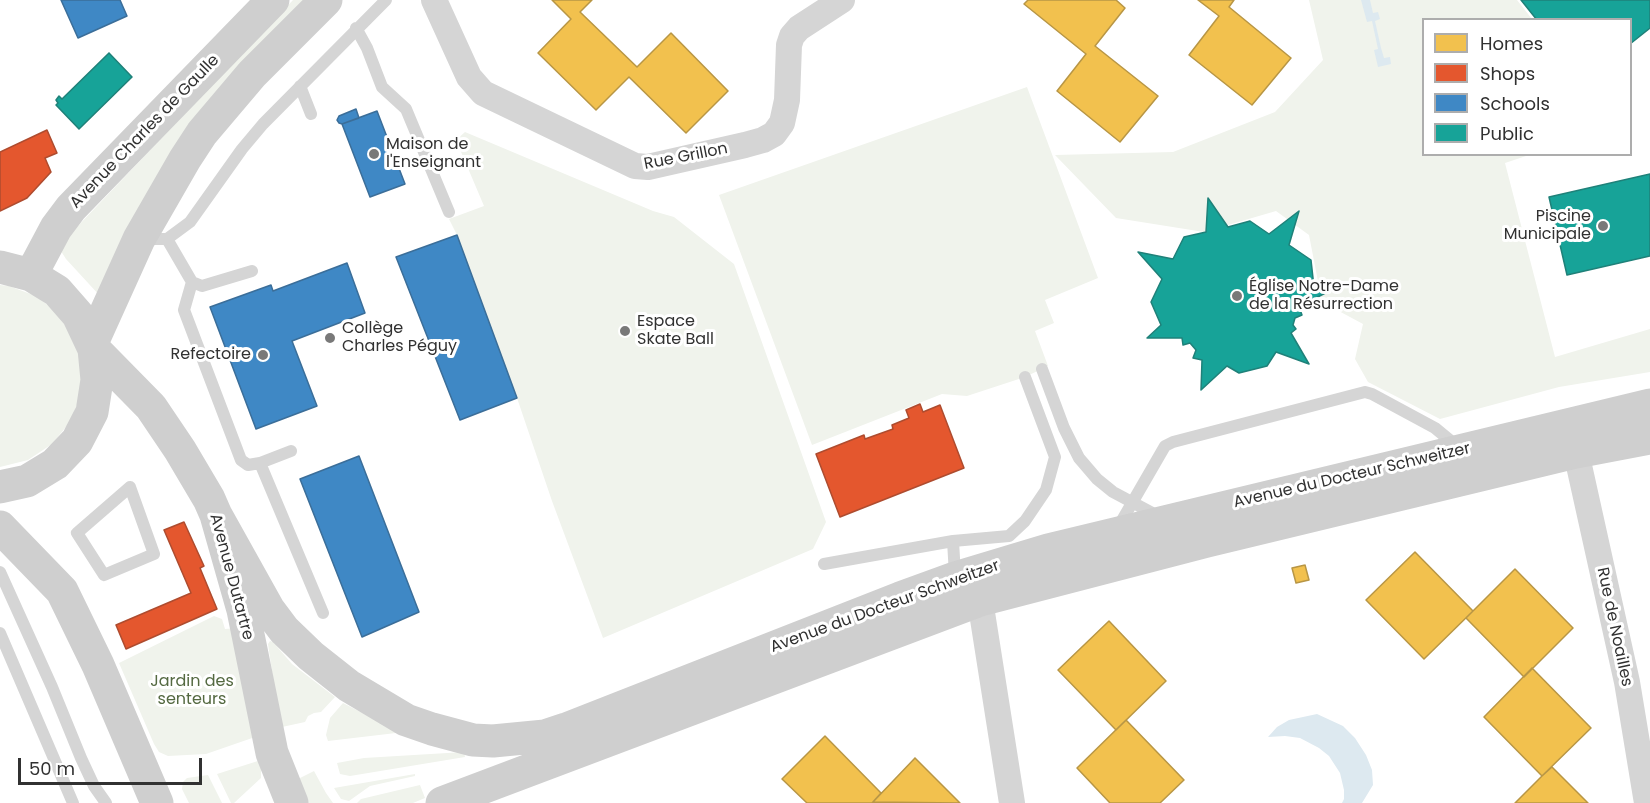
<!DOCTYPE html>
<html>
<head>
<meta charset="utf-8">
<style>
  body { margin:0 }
  #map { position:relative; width:1650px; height:803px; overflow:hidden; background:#fff; font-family:Poppins,sans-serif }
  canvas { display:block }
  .legend { position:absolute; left:1422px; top:18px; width:210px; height:138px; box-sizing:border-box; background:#fff; border:2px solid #adadad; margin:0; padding:8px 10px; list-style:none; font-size:18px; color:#313131 }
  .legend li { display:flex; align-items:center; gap:12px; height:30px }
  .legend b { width:30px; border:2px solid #adadad }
  .scale { position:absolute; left:18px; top:758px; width:184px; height:27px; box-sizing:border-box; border:3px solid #313131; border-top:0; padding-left:8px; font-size:18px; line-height:21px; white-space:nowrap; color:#313131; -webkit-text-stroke:4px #fff; paint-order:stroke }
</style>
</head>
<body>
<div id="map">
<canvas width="1650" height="803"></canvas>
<ul class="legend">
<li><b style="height:16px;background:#f2c14e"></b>Homes</li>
<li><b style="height:16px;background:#e4572e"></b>Shops</li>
<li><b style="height:16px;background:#3f88c5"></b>Schools</li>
<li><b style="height:16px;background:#17a398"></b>Public</li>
</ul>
<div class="scale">50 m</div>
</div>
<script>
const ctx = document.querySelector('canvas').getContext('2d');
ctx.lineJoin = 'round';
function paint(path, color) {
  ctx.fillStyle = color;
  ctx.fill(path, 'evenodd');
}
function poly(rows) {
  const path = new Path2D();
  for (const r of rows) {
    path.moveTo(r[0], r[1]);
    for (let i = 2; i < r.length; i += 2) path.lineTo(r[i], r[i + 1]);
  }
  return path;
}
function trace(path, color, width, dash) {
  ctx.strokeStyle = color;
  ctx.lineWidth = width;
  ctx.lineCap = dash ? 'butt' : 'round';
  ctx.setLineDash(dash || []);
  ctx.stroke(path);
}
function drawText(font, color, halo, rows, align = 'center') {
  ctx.font = font + ' Poppins,sans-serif';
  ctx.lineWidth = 6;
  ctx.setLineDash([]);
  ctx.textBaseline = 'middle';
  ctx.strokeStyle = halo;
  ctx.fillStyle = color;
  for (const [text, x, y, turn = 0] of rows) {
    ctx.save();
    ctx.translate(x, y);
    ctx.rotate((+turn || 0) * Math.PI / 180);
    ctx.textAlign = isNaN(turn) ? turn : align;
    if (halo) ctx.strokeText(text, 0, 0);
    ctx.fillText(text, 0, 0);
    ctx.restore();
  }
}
paint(poly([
  [293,0,306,0,100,296,66,259,59,248,76,228],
  [1309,0,1517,0,1532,19,1424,20,1424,154,1529,155,1505,163,1555,357,1650,329,1650,372,1559,387,1440,419,1368,382,1355,359,1363,324,1322,302,1309,235,1276,211,1204,232,1116,218,1055,155,1173,152,1275,112,1323,60],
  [1027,87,1098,278,1045,300,1054,323,1035,331,1048,366,1025,377,967,396,942,394,812,445,719,195],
  [465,132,653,211,674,217,734,264,826,522,813,549,603,638,552,501,517,398,457,235,449,219,484,206,456,140],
  [0,285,9,286,36,296,59,314,75,338,82,366,81,395,70,422,52,444,28,460,0,467],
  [214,616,222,619,225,629,237,628,258,736,206,754,168,756,159,752,154,744,119,663],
  [270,641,273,642,292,664,335,697,321,712,314,713,308,716,305,722,282,727,273,678,268,644],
  [343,703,382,723,396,733,328,741,326,735,330,718],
  [464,752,465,757,350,776,340,774,337,763,364,758],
  [261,760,261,778,234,803,231,803,217,774],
  [314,771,326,793,333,803,308,803,296,780],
  [415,774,415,776,370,786,349,801,341,799,334,788],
  [208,775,222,803,189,803,182,789,183,782,187,778],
  [420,785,425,798,413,803,357,803,361,799]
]), '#f0f3ec');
paint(poly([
  [1361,0,1370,0,1373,13,1378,12,1380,19,1375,21,1381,48,1384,58,1390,57,1391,64,1378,67,1374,50,1378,49,1372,21,1367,22],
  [1317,714,1343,726,1355,738,1366,755,1372,770,1373,785,1362,803,1342,803,1344,799,1344,790,1340,773,1329,756,1319,748,1300,738,1285,736,1268,737,1277,727,1289,720]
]), '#dde9f0');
const homes = poly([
  [552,0,592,0,580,12,637,67,671,33,728,91,686,133,629,77,596,110,538,53,571,19,552,0],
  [1028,0,1116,0,1125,8,1095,46,1158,96,1120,142,1057,91,1086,54,1024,4,1028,0],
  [1198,0,1234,0,1229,7,1291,58,1252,105,1189,55,1219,16,1198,0],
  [1415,552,1473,611,1424,659,1366,600,1415,552],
  [1305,565,1309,580,1296,583,1292,568,1305,565],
  [1515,569,1573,628,1524,677,1466,618,1515,569],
  [1109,621,1166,681,1116,730,1058,670,1109,621],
  [1532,668,1591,728,1542,776,1484,717,1532,668],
  [1126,720,1184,780,1160,803,1110,803,1077,768,1126,720],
  [825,736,881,793,872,803,807,803,782,779,825,736],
  [915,758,960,803,873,802,915,758],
  [1552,767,1588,803,1515,803,1542,776,1552,767]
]);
paint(homes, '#f2c14e');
trace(homes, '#b89645', 1.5);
const shops = poly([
  [47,130,57,153,45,158,51,172,27,198,0,211,0,152,47,130],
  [920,404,923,412,940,405,964,468,840,517,816,454,864,435,865,439,893,429,892,425,909,418,906,410,920,404],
  [184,522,204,566,200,568,217,609,126,649,116,625,191,593,164,530,184,522]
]);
paint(shops, '#e4572e');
trace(shops, '#ae4c2f', 1.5);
const schools = poly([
  [61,0,120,0,127,16,78,38,61,0],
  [356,109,359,118,342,124,339,123,337,120,339,116,356,109],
  [377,111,405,184,370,197,342,124,377,111],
  [457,235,517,398,460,420,396,257,457,235],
  [347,263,365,313,292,341,317,406,256,429,210,307,271,285,273,291,347,263],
  [359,456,419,612,362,637,300,479,359,456]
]);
paint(schools, '#3f88c5');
trace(schools, '#3b6e99', 1.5);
const public = poly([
  [1521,0,1650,0,1650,28,1630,44,1630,20,1537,20,1521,0],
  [109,53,132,77,79,129,56,105,58,103,56,100,59,96,62,99,109,53],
  [1650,174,1650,256,1567,275,1549,197,1650,174],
  [1208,198,1228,227,1250,221,1269,234,1299,211,1289,245,1311,260,1314,287,1331,290,1299,307,1302,315,1295,318,1293,325,1296,329,1291,333,1309,364,1276,352,1267,366,1239,373,1227,366,1201,390,1202,360,1193,358,1196,350,1190,343,1183,345,1182,338,1147,338,1161,325,1151,302,1162,279,1138,252,1173,259,1184,237,1206,232,1208,198]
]);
paint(public, '#17a398');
trace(public, '#1f8179', 1.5);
trace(poly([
  [356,28,367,48,382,87,406,109,449,212],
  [300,86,311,114],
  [143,239,167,239,190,222,242,149,263,124,386,0],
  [167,239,192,282],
  [252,271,202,286,192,282,184,310,241,460,248,465,260,463,323,613],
  [1042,369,1064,428,1079,458,1097,479,1113,492,1158,516],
  [260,463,291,451],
  [130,487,154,554,104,575,77,533,130,487],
  [1117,529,1165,446,1173,442,1365,392,1372,394,1435,428,1458,447],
  [953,541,955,575],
  [824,564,953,541,1009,536,1025,521,1046,490,1055,457,1025,377],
  [0,572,52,687,81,758,94,786,106,803],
  [0,633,73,803]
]), '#d5d5d5', 12);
trace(poly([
  [434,0,469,77,483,93,635,166,648,167,745,145,763,140,774,134,782,123,787,100,789,45,792,36,799,28,842,0],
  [1576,452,1627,682,1647,803],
  [980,600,1012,803]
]), '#d5d5d5', 26);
trace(poly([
  [0,267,31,275,57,291,78,315,94,349,97,380,92,412,77,441,55,464,27,481,0,487],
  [31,275,56,228,71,208,273,0],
  [92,343,139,239,185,159,202,133,252,74,326,0],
  [94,349,151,407,180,450,209,499,216,515,243,610,272,753,292,803],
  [216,515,269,610,284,630,311,656,349,686,406,720,432,729,473,740,493,741,545,736,566,729,900,598,955,578,1048,550,1650,405],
  [0,527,62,591,98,665,157,803],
  [442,803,980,600,1207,541,1576,452,1650,438]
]), '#cfcfcf', 33);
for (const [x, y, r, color] of [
  [374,154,6,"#797979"],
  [1603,226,6,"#797979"],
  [1237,296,6,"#797979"],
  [625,331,6,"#797979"],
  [330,338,6,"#797979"],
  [263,355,6,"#797979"]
]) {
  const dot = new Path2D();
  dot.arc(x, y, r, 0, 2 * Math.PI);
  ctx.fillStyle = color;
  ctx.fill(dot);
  trace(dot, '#fff', 2);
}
drawText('16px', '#313131', '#fff', [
  ["Avenue Charles de Gaulle",145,132,-46],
  ["Rue Grillon",686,157,-11],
  ["Avenue du Docteur Schweitzer",1352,476,-13],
  ["Avenue Dutartre",231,577,75],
  ["Avenue du Docteur Schweitzer",885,607,-20],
  ["Rue de Noailles",1614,627,78]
]);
drawText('16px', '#313131', '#fff', [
  ["Maison de",386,145],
  ["l'Enseignant",386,163],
  ["Piscine",1591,217,"right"],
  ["Municipale",1591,235,"right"],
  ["Église Notre-Dame",1249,287],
  ["de la Résurrection",1249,305],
  ["Espace",637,322],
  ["Skate Ball",637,340],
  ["Collège",342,329],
  ["Charles Péguy",342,347],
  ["Refectoire",251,355,"right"]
], 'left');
drawText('16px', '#546941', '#fff', [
  ["Jardin des",192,682],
  ["senteurs",192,700]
]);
</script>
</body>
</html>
